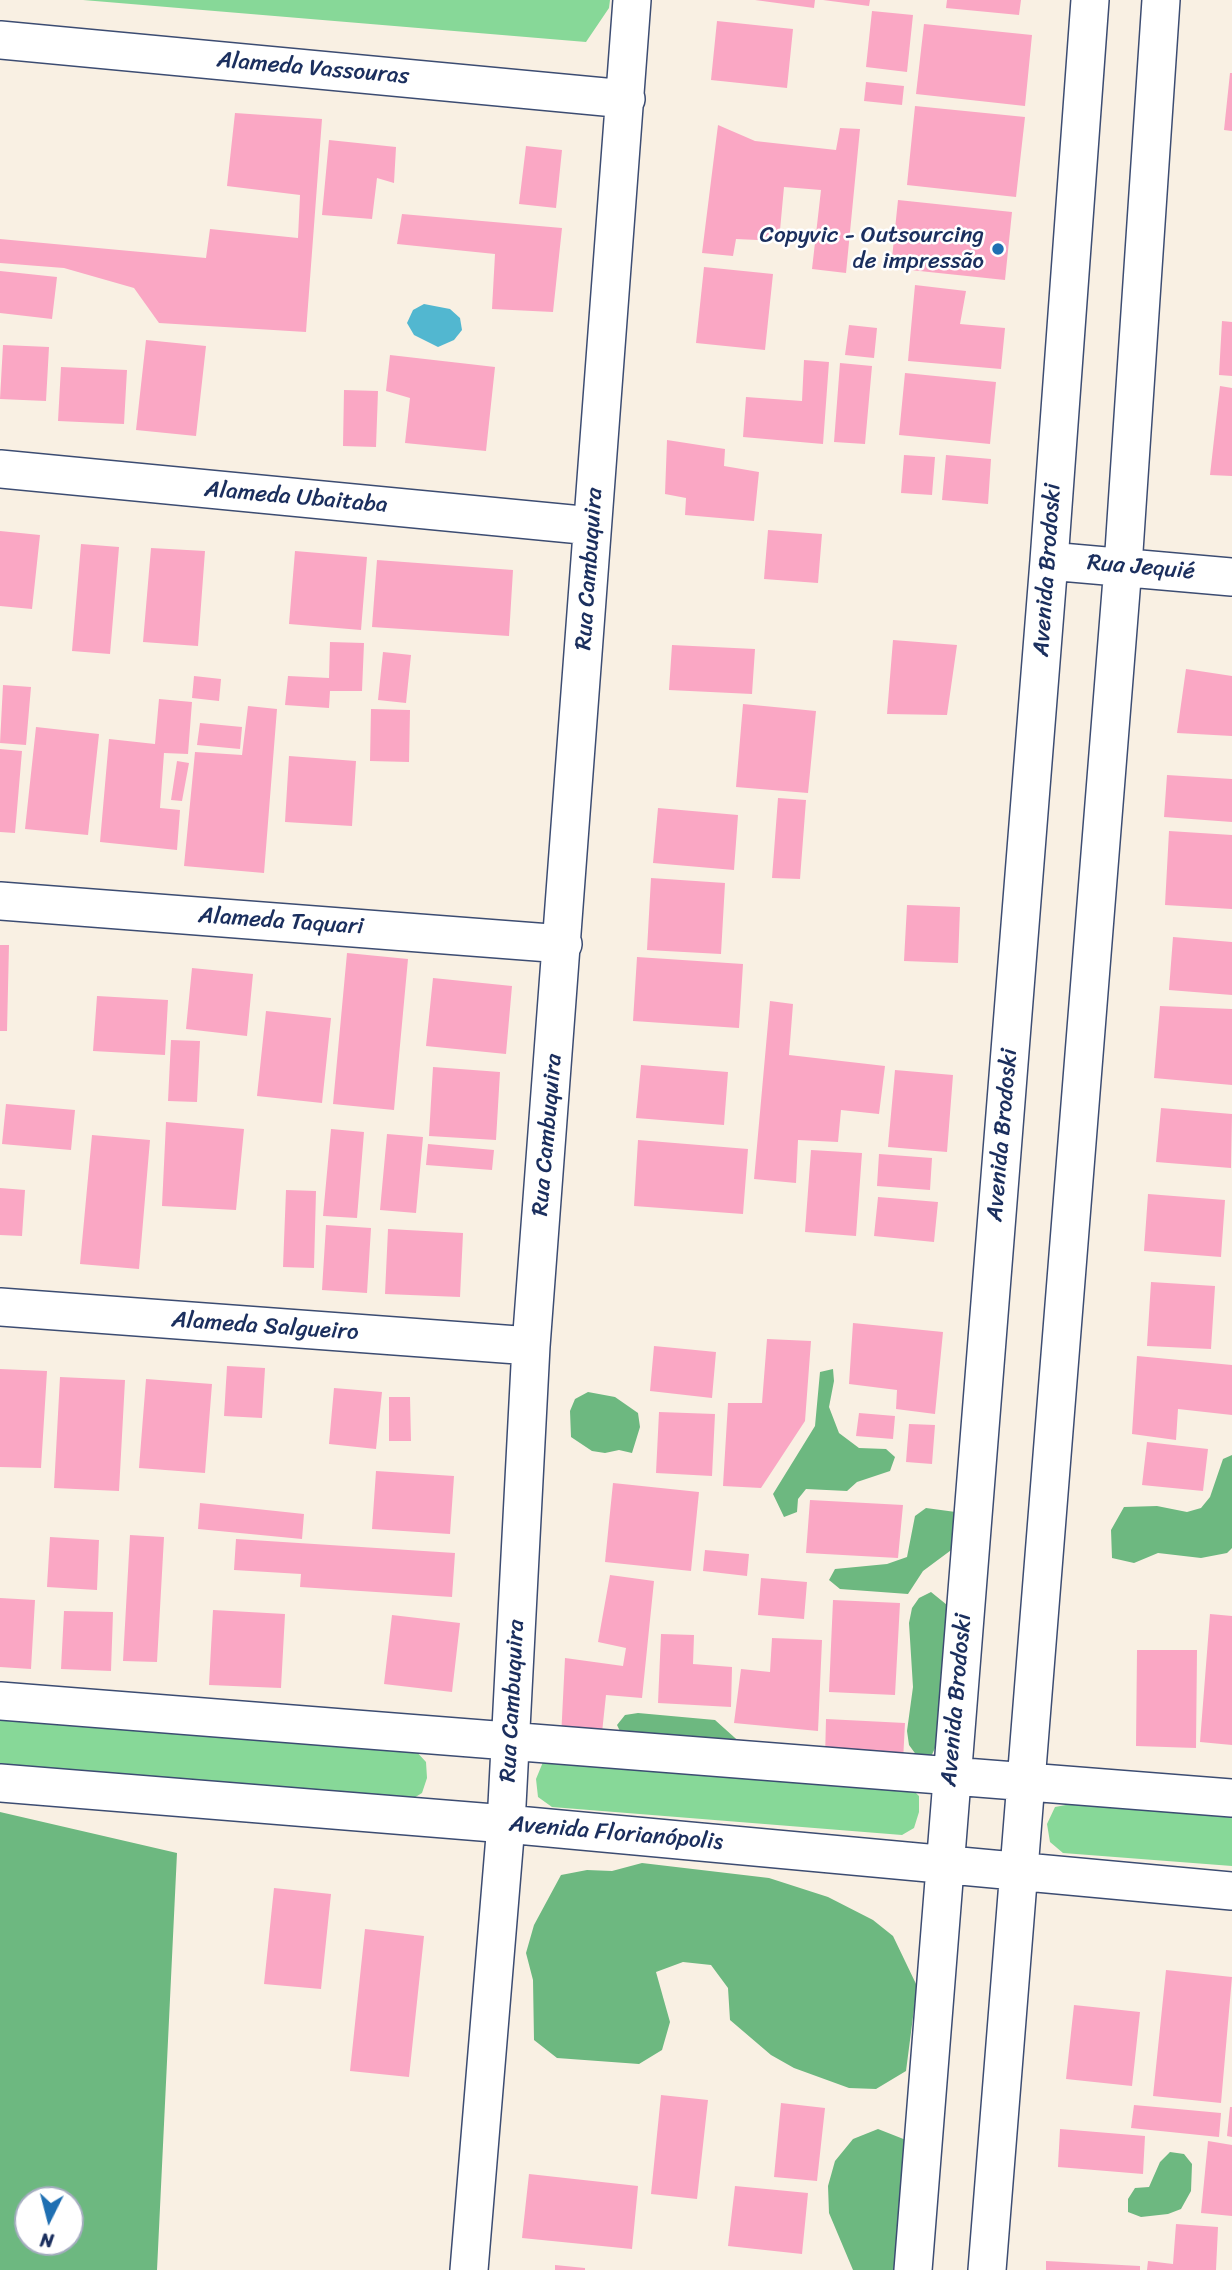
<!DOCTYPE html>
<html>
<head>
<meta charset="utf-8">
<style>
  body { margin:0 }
  #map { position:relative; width:1232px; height:2270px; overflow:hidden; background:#f9f0e3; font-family:Sriracha,sans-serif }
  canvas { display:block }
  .north { position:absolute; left:14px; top:2186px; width:70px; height:70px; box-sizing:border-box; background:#fff; border:2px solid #a4acbf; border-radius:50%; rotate:186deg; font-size:19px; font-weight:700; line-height:28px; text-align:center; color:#1b2f5e }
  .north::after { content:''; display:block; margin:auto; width:24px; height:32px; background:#1f6fb2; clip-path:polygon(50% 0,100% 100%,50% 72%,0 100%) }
</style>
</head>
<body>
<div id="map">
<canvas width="1232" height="2270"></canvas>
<div class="north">N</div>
</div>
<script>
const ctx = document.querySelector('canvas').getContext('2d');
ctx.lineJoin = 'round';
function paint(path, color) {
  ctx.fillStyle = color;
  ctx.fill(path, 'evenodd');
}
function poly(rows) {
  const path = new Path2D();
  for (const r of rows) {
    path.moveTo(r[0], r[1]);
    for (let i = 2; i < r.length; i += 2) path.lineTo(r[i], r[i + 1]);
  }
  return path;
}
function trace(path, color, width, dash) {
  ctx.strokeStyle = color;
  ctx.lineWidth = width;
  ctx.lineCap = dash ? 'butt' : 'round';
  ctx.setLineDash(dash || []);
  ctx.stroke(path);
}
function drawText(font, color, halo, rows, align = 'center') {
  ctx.font = font + ' Sriracha,sans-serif';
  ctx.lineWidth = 5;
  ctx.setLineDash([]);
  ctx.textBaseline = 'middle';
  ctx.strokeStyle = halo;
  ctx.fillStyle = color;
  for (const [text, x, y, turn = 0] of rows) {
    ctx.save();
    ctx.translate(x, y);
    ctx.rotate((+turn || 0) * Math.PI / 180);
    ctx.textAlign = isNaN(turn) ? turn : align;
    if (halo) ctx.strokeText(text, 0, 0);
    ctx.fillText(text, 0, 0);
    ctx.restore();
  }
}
paint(poly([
  [83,0,610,0,609,8,586,42],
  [0,1717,415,1750,426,1762,427,1778,422,1793,409,1801,0,1767],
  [543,1762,908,1785,919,1796,919,1812,914,1828,902,1835,552,1807,538,1797,536,1779],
  [1071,1804,1232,1816,1232,1866,1063,1853,1050,1842,1047,1824,1055,1807]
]), '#87d898');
paint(poly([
  [833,1369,834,1381,829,1407,839,1433,859,1448,886,1449,895,1457,890,1471,857,1482,847,1491,806,1489,798,1499,797,1512,784,1517,773,1494,815,1426,820,1372],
  [588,1392,615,1397,638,1413,640,1427,632,1453,619,1450,605,1453,592,1451,571,1437,570,1411,575,1399],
  [1232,1455,1232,1548,1227,1553,1201,1558,1158,1553,1134,1563,1112,1558,1111,1530,1124,1507,1157,1506,1187,1512,1201,1508,1210,1497,1223,1459],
  [926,1508,963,1513,958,1545,923,1571,908,1594,840,1589,829,1580,835,1569,887,1564,907,1557,915,1516],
  [931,1592,952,1609,935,1748,929,1761,917,1756,909,1745,907,1731,913,1687,909,1623,912,1608,919,1598],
  [638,1713,715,1720,744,1746,623,1737,617,1725,625,1715],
  [0,1812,177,1853,157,2270,0,2270],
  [28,2200,70,2200,70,2242,28,2242],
  [642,1863,769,1878,828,1897,873,1920,893,1936,917,1986,906,2071,876,2089,849,2088,794,2068,771,2055,730,2020,728,1988,711,1965,683,1962,656,1972,670,2022,662,2050,639,2064,557,2058,534,2040,533,1980,526,1953,534,1925,561,1875,587,1870,612,1871],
  [878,2129,906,2140,899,2270,853,2270,829,2213,828,2186,835,2161,853,2139],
  [1170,2152,1184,2154,1192,2164,1191,2191,1181,2209,1168,2214,1141,2217,1128,2212,1128,2199,1135,2188,1149,2187,1160,2162]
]), '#6db880');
paint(poly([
  [424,304,450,309,460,318,462,330,454,340,438,347,414,335,407,323,413,310]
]), '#52b7d0');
paint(poly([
  [755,0,815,0,814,8],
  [823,0,870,0,869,6],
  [947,0,1021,0,1019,15,946,8],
  [872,11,913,15,907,72,866,67],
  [717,21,793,29,787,88,711,80],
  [924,24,1032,35,1025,106,916,94],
  [1230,73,1232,73,1232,131,1224,130],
  [866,82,904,86,902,105,864,101],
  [915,106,1025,117,1016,197,907,185],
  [235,113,322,119,306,332,159,323,134,288,64,268,0,263,0,239,206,258,210,229,298,238,300,195,227,186],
  [718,125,755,141,836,150,840,128,860,129,846,273,812,269,821,190,784,187,779,241,736,239,733,256,702,253],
  [329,140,396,147,394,183,377,178,372,219,322,215],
  [526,146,562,150,556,208,519,204],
  [898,200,1012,212,1005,280,891,268],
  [402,214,562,228,553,312,492,309,495,254,397,244],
  [704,267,773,274,765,350,696,343],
  [0,271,57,277,52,319,0,313],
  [915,285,966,291,960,324,1005,328,1001,369,908,361],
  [1222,321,1232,322,1232,376,1219,375],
  [849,325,877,328,874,358,845,355],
  [146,340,206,346,196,436,136,430],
  [3,345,49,347,46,401,0,399],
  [390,355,495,367,486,451,405,443,410,398,386,391],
  [804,360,829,362,823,444,743,437,746,397,802,401],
  [840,363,872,366,865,444,834,442],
  [61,367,127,370,124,424,58,421],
  [905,373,996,382,990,444,899,435],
  [1220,386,1232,388,1232,476,1210,475],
  [344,390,378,391,376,447,343,446],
  [667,440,725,449,724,466,759,472,754,521,685,515,686,498,665,494],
  [904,455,935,457,932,495,901,493],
  [946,455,991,459,988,504,942,500],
  [768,530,822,534,818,583,764,579],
  [0,531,40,535,32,609,0,606],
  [81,544,119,547,110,654,72,651],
  [151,548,205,551,198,646,143,642],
  [295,551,367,557,361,630,289,624],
  [377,560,513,570,509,636,372,627],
  [893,640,957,645,947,715,887,714],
  [330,642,364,643,362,691,330,691,329,708,285,705,288,676,329,678],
  [672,645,755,649,752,694,669,690],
  [383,652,411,655,406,703,378,700],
  [1186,669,1232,676,1232,736,1177,733],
  [194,676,221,679,219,701,192,698],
  [3,685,31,687,26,745,0,743],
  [159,699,192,702,188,754,164,753,160,808,180,810,177,850,100,842,109,739,155,744],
  [743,704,816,711,808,793,736,787],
  [248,706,277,709,264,873,184,866,195,752,242,755],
  [371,709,410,710,409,762,370,761],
  [200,723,242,727,240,749,197,745],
  [36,727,99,734,88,835,25,829],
  [0,749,22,751,15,833,0,832],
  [289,756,356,761,352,826,285,822],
  [177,761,189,763,182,801,171,800],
  [1167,775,1232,779,1232,822,1164,817],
  [778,798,806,800,800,879,772,878],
  [658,808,738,815,734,870,653,863],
  [1169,831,1232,835,1232,909,1165,905],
  [651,878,725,883,721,954,647,950],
  [907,905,960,907,958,963,904,961],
  [1173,937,1232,942,1232,995,1169,990],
  [0,945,9,945,7,1031,0,1031],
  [347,953,408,959,394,1110,333,1104],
  [637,957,743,964,739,1028,633,1021],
  [192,968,253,974,247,1036,186,1029],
  [433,978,512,986,506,1054,426,1046],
  [97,996,168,1000,165,1055,93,1051],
  [770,1001,793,1004,789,1055,885,1066,879,1114,841,1110,838,1142,798,1140,796,1183,754,1179],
  [1160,1006,1232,1009,1232,1085,1154,1078],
  [266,1011,331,1018,322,1103,257,1096],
  [171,1040,200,1041,197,1102,168,1101],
  [641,1065,728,1072,724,1125,636,1118],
  [433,1067,500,1072,496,1140,429,1136],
  [895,1070,953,1075,947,1152,888,1147],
  [6,1104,75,1110,71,1150,2,1144],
  [1161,1108,1232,1114,1231,1168,1156,1162],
  [166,1122,244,1129,236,1210,162,1206],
  [331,1129,364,1132,357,1218,323,1216],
  [387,1134,423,1137,416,1213,380,1210],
  [92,1135,150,1140,139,1269,80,1264],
  [638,1140,748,1149,743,1214,634,1206],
  [428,1144,494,1150,492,1170,426,1165],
  [811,1150,862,1153,856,1236,805,1232],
  [879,1154,932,1158,930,1190,877,1186],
  [0,1188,25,1190,22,1236,0,1235],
  [286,1190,316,1191,314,1268,283,1267],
  [1148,1194,1225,1200,1221,1257,1144,1251],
  [878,1197,938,1202,934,1242,874,1236],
  [326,1225,371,1228,367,1293,322,1290],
  [388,1229,463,1233,460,1297,385,1294],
  [1151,1282,1215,1286,1211,1349,1147,1346],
  [853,1323,943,1332,935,1414,896,1409,897,1390,849,1384],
  [767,1339,811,1341,805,1421,761,1488,723,1486,728,1403,762,1403],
  [654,1346,716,1352,712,1398,650,1391],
  [1137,1356,1232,1365,1232,1415,1178,1409,1176,1440,1132,1434],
  [227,1366,265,1368,262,1418,224,1416],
  [0,1369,47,1371,41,1468,0,1467],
  [60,1377,125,1380,119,1491,54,1488],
  [146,1379,212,1384,205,1473,139,1468],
  [334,1388,382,1392,376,1449,329,1444],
  [389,1397,410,1397,411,1441,389,1441],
  [659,1412,715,1414,712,1476,656,1473],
  [859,1413,895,1416,893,1439,856,1436],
  [909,1424,935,1425,932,1464,906,1462],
  [1147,1442,1208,1449,1203,1491,1142,1485],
  [376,1471,454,1476,450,1534,372,1529],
  [613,1483,699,1492,691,1571,605,1562],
  [810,1500,903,1505,898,1558,806,1553],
  [200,1503,304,1514,302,1539,198,1529],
  [130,1535,164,1537,157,1662,123,1661],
  [50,1537,99,1540,97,1590,47,1587],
  [236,1539,455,1553,452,1597,300,1587,301,1574,234,1570],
  [705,1550,749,1554,747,1576,703,1571],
  [610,1575,654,1581,642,1698,606,1695,601,1742,561,1738,565,1658,623,1666,626,1648,598,1642],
  [761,1578,807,1582,804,1619,758,1615],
  [0,1598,35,1600,31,1669,0,1667],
  [833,1600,900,1603,895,1695,829,1692],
  [213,1610,285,1614,281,1688,209,1685],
  [64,1611,113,1612,111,1671,61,1669],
  [1210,1614,1232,1616,1232,1745,1200,1742],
  [392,1615,460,1623,452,1692,384,1684],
  [661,1634,694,1635,693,1664,732,1667,731,1707,658,1703],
  [772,1638,822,1640,818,1731,734,1723,741,1669,770,1672],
  [1137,1650,1197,1650,1196,1748,1136,1746],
  [826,1719,905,1723,903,1761,825,1758],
  [274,1888,331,1894,321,1989,264,1984],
  [365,1929,424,1936,409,2077,350,2071],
  [1166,1970,1232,1977,1221,2103,1153,2096],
  [1074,2005,1140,2012,1132,2086,1066,2079],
  [661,2095,708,2100,697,2199,651,2194],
  [781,2103,825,2108,817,2181,774,2177],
  [1134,2105,1221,2113,1219,2137,1131,2128],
  [1230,2107,1232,2107,1232,2137,1227,2136],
  [1060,2129,1145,2136,1143,2174,1058,2167],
  [1208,2141,1232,2145,1232,2216,1201,2213],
  [529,2174,638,2186,632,2249,522,2238],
  [735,2186,808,2193,802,2254,728,2246],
  [1176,2224,1218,2227,1216,2270,1147,2270,1148,2261,1173,2264],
  [1046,2261,1140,2266,1140,2270,1046,2270],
  [555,2265,585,2268,585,2270,555,2270]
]), '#faa7c4');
const minor = poly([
  [0,40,626,99],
  [0,469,592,526],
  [1049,561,1232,577],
  [0,901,563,944],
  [0,1307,531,1346],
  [0,1701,1232,1798],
  [0,1783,506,1824,1232,1891],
  [469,2270,506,1824,531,1346,632,0],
  [913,2270,1049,561,1090,0],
  [987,2270,1123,566,1161,0]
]);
trace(minor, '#3c4c72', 40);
trace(minor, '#fff', 37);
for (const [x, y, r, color] of [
  [998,249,7,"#1f6fb2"]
]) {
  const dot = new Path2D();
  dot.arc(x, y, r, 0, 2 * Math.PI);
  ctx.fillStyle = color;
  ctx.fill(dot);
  trace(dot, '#fff', 2.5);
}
drawText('23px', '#1b2f5e', '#fff', [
  ["Alameda Vassouras",313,69,5],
  ["Alameda Ubaitaba",296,498,5],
  ["Rua Jequié",1141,568,5],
  ["Rua Cambuquira",590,569,-86],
  ["Avenida Brodoski",1048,570,-86],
  ["Alameda Taquari",281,922,4],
  ["Rua Cambuquira",548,1135,-85],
  ["Avenida Brodoski",1003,1135,-85],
  ["Alameda Salgueiro",265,1327,4],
  ["Avenida Brodoski",957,1700,-85],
  ["Rua Cambuquira",513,1701,-87],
  ["Avenida Florianópolis",616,1834,5]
]);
drawText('23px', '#1b2f5e', '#fff', [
  ["Copyvic - Outsourcing",984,236],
  ["de impressão",984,262]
], 'right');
</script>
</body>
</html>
